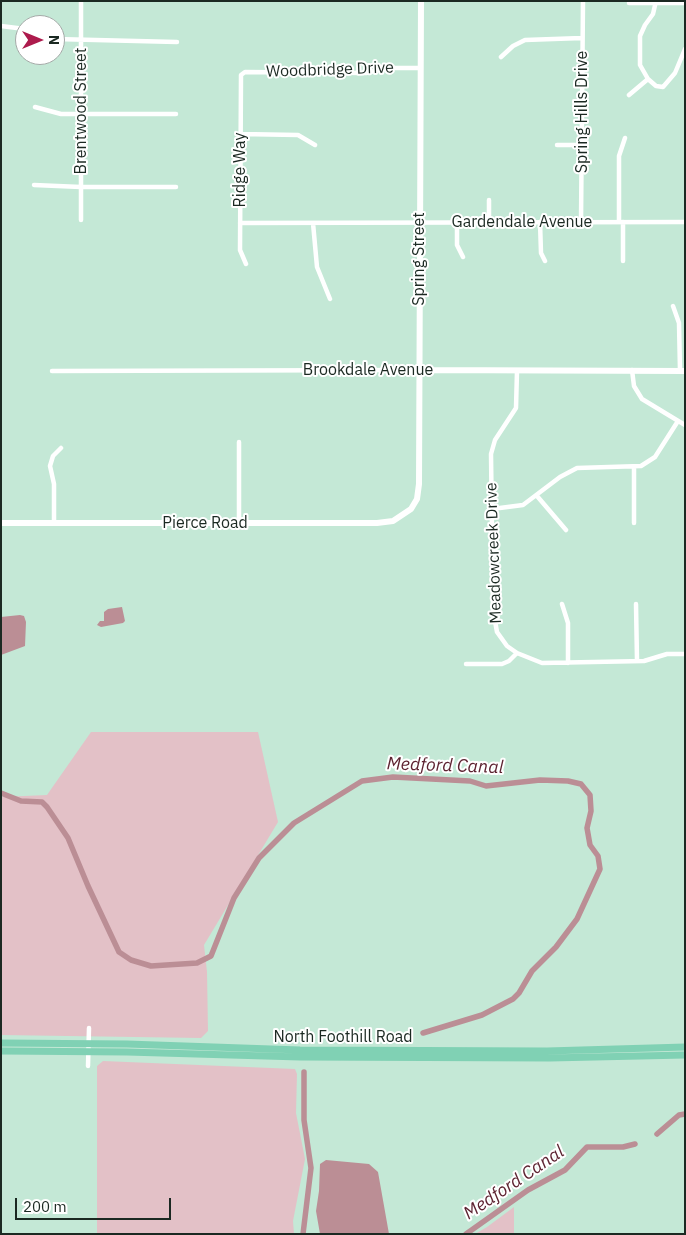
<!DOCTYPE html>
<html>
<head>
<meta charset="utf-8">
<style>
  body { margin:0 }
  #map { position:relative; width:686px; height:1235px; overflow:hidden; background:#c4e8d6; font-family:"IBM Plex Sans",sans-serif }
  canvas { display:block }
  .frame { position:absolute; inset:0; border:2px solid #1b2922; pointer-events:none }
  .north { position:absolute; left:15px; top:15px; width:50px; height:50px; box-sizing:border-box; background:#fff; border:1px solid #a4a9a7; border-radius:50%; rotate:90deg; font-size:14px; font-weight:700; line-height:20px; text-align:center; color:#1b2922 }
  .north::after { content:''; display:block; margin:auto; width:18px; height:22px; background:#ad1b4d; clip-path:polygon(50% 0,100% 100%,50% 72%,0 100%) }
  .scale { position:absolute; left:15px; top:1198px; width:156px; height:22px; box-sizing:border-box; border:2px solid #1b2922; border-top:0; padding-left:6px; font-size:15px; line-height:18px; white-space:nowrap; color:#1b2922; -webkit-text-stroke:4px #fff; paint-order:stroke }
</style>
</head>
<body>
<div id="map">
<canvas width="686" height="1235"></canvas>
<div class="frame"></div>
<div class="north">N</div>
<div class="scale">200 m</div>
</div>
<script>
const ctx = document.querySelector('canvas').getContext('2d');
ctx.lineJoin = 'round';
function paint(path, color) {
  ctx.fillStyle = color;
  ctx.fill(path, 'evenodd');
}
function poly(rows) {
  const path = new Path2D();
  for (const r of rows) {
    path.moveTo(r[0], r[1]);
    for (let i = 2; i < r.length; i += 2) path.lineTo(r[i], r[i + 1]);
  }
  return path;
}
function trace(path, color, width, dash) {
  ctx.strokeStyle = color;
  ctx.lineWidth = width;
  ctx.lineCap = dash ? 'butt' : 'round';
  ctx.setLineDash(dash || []);
  ctx.stroke(path);
}
function drawText(font, color, halo, rows, align = 'center') {
  ctx.font = font + ' "IBM Plex Sans",sans-serif';
  ctx.lineWidth = 4;
  ctx.setLineDash([]);
  ctx.textBaseline = 'middle';
  ctx.strokeStyle = halo;
  ctx.fillStyle = color;
  for (const [text, x, y, turn = 0] of rows) {
    ctx.save();
    ctx.translate(x, y);
    ctx.rotate((+turn || 0) * Math.PI / 180);
    ctx.textAlign = isNaN(turn) ? turn : align;
    if (halo) ctx.strokeText(text, 0, 0);
    ctx.fillText(text, 0, 0);
    ctx.restore();
  }
}
paint(poly([
  [91,732,258,732,278,822,204,945,207,972,208,1031,201,1038,1,1035,1,797,47,795],
  [103,1061,295,1069,297,1074,296,1113,305,1159,293,1221,294,1234,97,1234,97,1066],
  [514,1207,514,1234,475,1234,487,1227]
]), '#e3c1c7');
paint(poly([
  [122,607,125,621,123,623,101,627,97,625,100,621,104,621,104,612,108,609],
  [20,615,24,616,26,622,25,646,1,655,1,617],
  [326,1160,369,1164,378,1172,389,1234,320,1234,316,1211,319,1191,320,1164]
]), '#bb8e95');
trace(poly([
  [1,793,21,801,42,802,47,807,68,838,88,886,119,952,131,960,151,966,197,963,211,956,234,898,259,858,294,823,362,781,393,777,470,781,486,786,540,780,568,781,581,784,590,795,591,811,587,828,590,845,598,856,600,869,577,919,556,947,532,971,519,993,513,999,482,1015,423,1033],
  [657,1134,679,1115,685,1114],
  [303,1234,311,1168,304,1120,304,1072],
  [466,1234,528,1190,565,1170,587,1147,623,1147,635,1144]
]), '#bb8e95', 5.5);
trace(poly([
  [656,1,653,14,645,25,640,36,640,65,648,79,656,86,663,87,675,73,685,49],
  [629,3,685,3],
  [1,26,25,29],
  [55,39,177,42],
  [501,57,513,46,525,40,582,38],
  [629,95,648,79],
  [35,107,61,114,176,114],
  [240,134,298,135,315,145],
  [557,145,581,145],
  [34,185,81,187,176,187],
  [489,200,489,223],
  [81,220,81,1],
  [540,222,541,253,545,261],
  [581,222,583,1],
  [619,222,619,156,625,138],
  [240,223,685,222],
  [313,223,317,267,330,299],
  [457,223,457,245,463,257],
  [623,261,623,222],
  [246,264,240,250,241,75,245,72,366,73,388,68,420,68],
  [673,306,679,323,680,371],
  [632,370,634,386,642,399,685,425],
  [52,371,419,370],
  [517,371,516,408,495,440,491,454,493,610,497,632,507,646,517,653,542,663,644,661,667,654,685,654],
  [537,496,566,530],
  [492,509,523,505,560,477,577,468,641,466,655,457,678,421],
  [54,523,54,484,50,466,53,456,61,448],
  [239,523,239,442],
  [634,523,634,467],
  [562,604,568,623,568,663],
  [636,604,637,661],
  [466,664,502,664,509,661,517,653],
  [88,1066,89,1028]
]), '#fff', 4.5);
trace(poly([
  [419,370,685,371],
  [1,523,377,523,393,521,411,509,417,499,419,484,421,1]
]), '#fff', 6);
trace(poly([
  [1,1043,127,1044,300,1050,547,1051,685,1047],
  [1,1051,127,1052,300,1057,550,1058,685,1055]
]), '#80d1b4', 7);
drawText('16px', '#1b2922', '#fff', [
  ["Woodbridge Drive",330,70,-2],
  ["Brentwood Street",81,111,-90],
  ["Spring Hills Drive",582,112,-90],
  ["Ridge Way",240,170,-90],
  ["Gardendale Avenue",522,222],
  ["Spring Street",419,259,-90],
  ["Brookdale Avenue",368,370],
  ["Pierce Road",205,523],
  ["Meadowcreek Drive",494,553,-92],
  ["North Foothill Road",343,1037]
]);
drawText('italic 18px', '#5d2331', '#fff', [
  ["Medford Canal",445,766,2],
  ["Medford Canal",514,1183,-34]
]);
</script>
</body>
</html>
